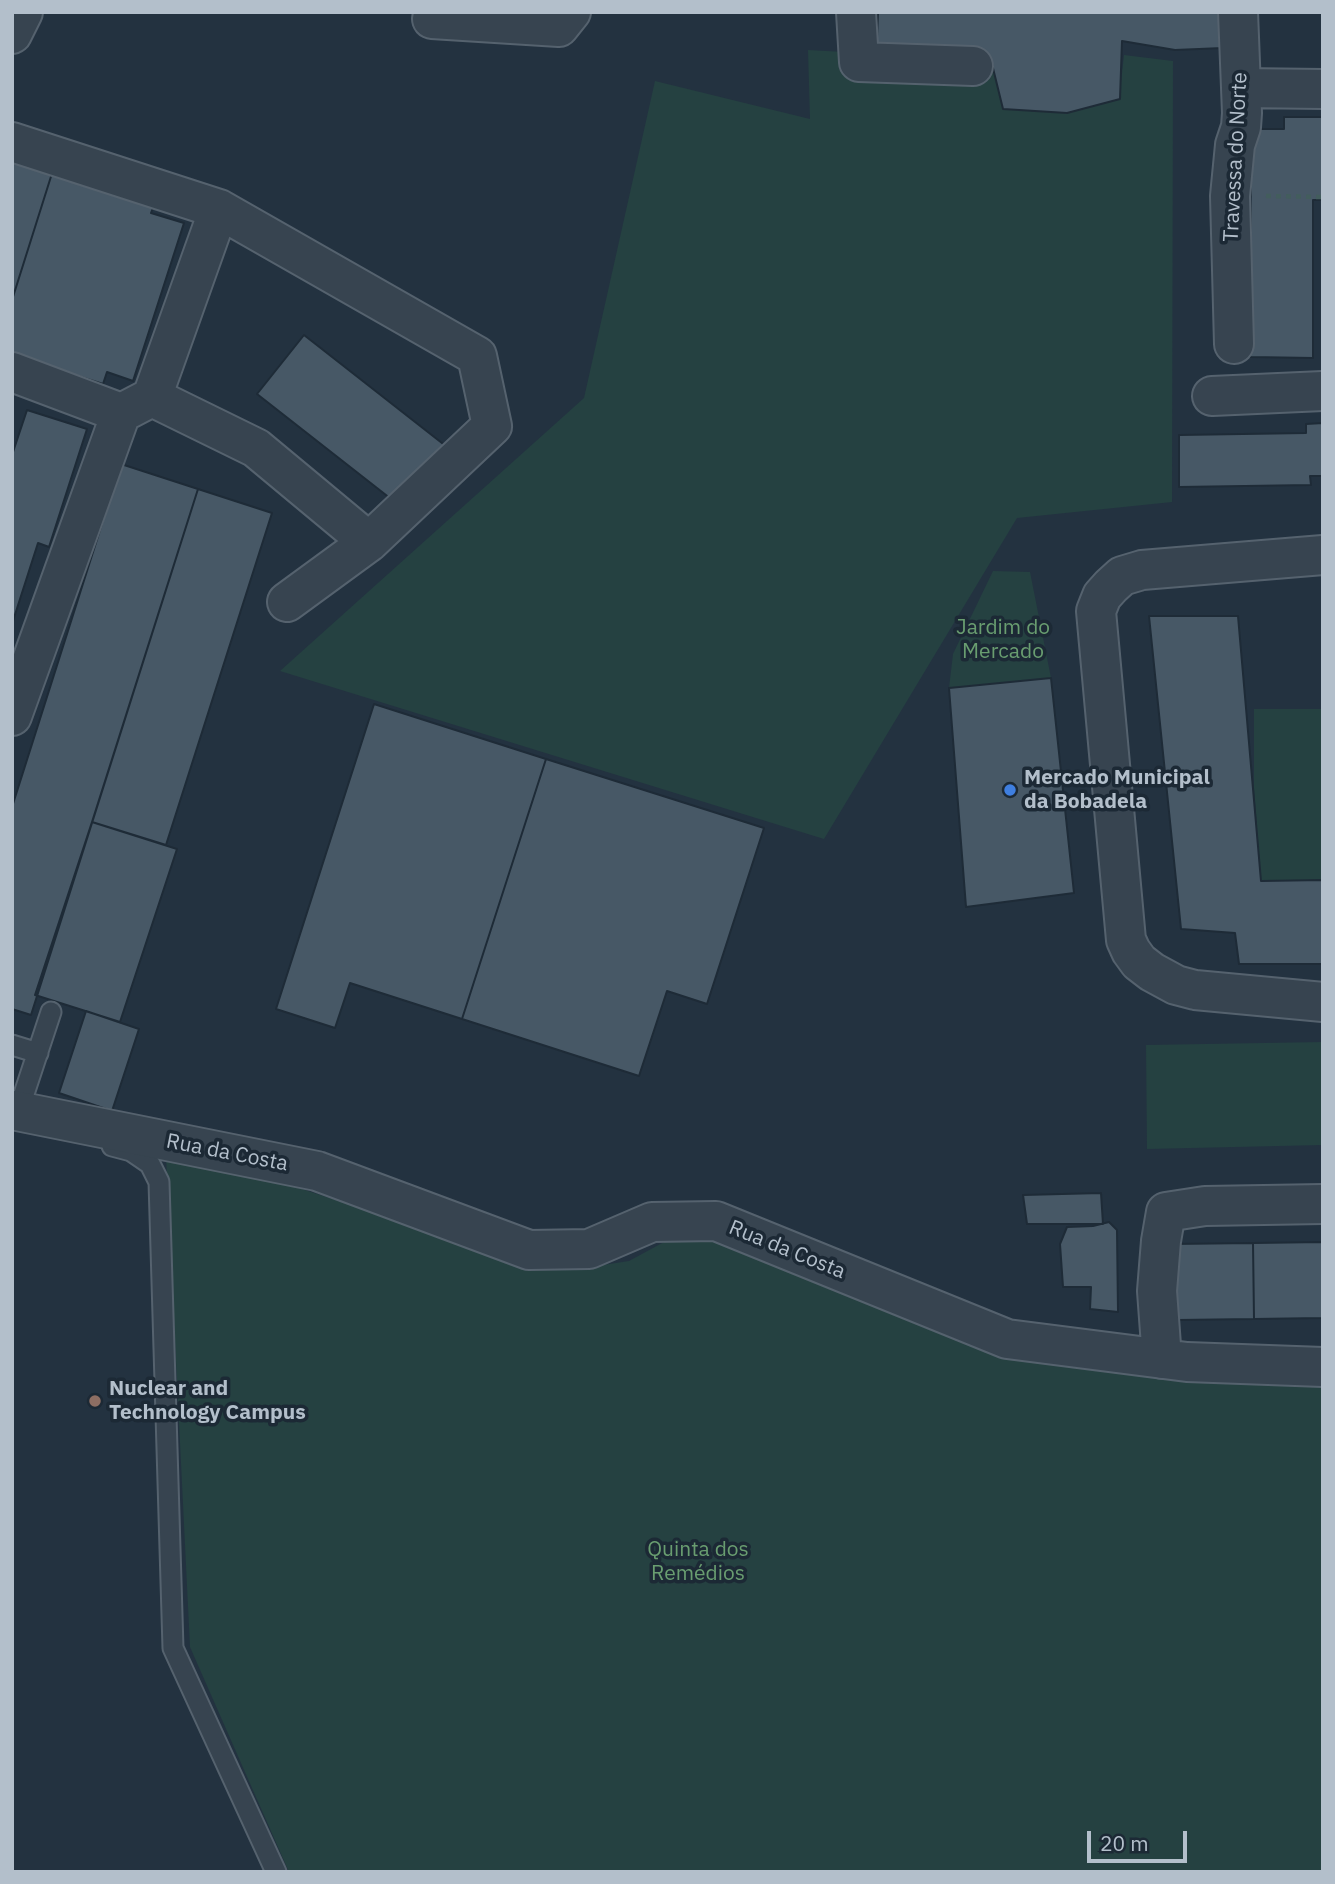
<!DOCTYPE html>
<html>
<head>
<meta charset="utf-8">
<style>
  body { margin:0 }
  #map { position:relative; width:1335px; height:1884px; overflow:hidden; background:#233240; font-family:"IBM Plex Sans",sans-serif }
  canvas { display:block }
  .frame { position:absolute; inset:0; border:14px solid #b3bfcb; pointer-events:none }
  .scale { position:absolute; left:1087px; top:1831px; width:100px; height:32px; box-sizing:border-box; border:4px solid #b3bfcb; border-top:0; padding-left:9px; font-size:21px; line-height:24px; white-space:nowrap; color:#b3bfcb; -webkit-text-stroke:5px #1c2935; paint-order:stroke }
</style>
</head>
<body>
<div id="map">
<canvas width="1335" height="1884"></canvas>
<div class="frame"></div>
<div class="scale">20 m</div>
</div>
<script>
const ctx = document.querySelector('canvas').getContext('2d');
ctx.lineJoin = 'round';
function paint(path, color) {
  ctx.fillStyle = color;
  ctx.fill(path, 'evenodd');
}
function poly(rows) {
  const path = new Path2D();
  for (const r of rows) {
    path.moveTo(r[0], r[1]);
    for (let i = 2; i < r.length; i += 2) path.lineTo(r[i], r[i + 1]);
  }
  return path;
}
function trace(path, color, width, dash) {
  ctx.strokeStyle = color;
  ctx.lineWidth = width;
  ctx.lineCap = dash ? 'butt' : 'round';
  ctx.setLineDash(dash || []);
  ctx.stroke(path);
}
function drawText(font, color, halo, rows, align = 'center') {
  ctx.font = font + ' "IBM Plex Sans",sans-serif';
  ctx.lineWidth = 7;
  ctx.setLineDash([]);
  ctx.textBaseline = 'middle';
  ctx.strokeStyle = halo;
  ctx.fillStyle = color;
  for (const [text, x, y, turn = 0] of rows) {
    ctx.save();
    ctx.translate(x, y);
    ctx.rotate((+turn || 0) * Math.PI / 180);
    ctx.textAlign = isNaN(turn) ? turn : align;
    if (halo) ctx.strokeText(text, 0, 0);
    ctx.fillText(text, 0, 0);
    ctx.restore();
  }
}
paint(poly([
  [808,50,991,60,1003,109,1067,113,1119,99,1124,55,1173,61,1172,502,1017,518,824,839,280,671,584,398,655,81,810,119],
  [993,571,1030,572,1051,678,949,688,953,654],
  [1254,709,1323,709,1323,880,1261,881,1254,788],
  [1323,1042,1323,1145,1147,1149,1146,1045],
  [166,1156,271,1179,400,1221,495,1259,577,1269,629,1261,677,1235,717,1234,994,1353,1075,1368,1323,1387,1323,1872,289,1872,190,1647]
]), '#254141');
const building = poly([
  [878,12,1222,12,1223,48,1175,50,1122,41,1120,99,1067,113,1003,109,991,60,870,54,877,38,878,12],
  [1284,117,1323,117,1323,200,1313,200,1313,358,1250,357,1251,129,1284,129,1284,117],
  [12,154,54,167,12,300,12,154],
  [54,167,156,200,151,213,184,223,133,381,107,372,103,384,12,355,12,300,54,167],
  [304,335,447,447,400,506,257,394,304,335],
  [27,410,87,429,49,547,38,543,12,624,12,455,27,410],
  [1323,423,1323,476,1310,476,1311,485,1179,487,1179,435,1306,433,1306,424,1323,423],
  [121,464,198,489,31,1015,12,1009,12,807,121,464],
  [198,489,272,513,166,845,92,822,198,489],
  [1149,616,1238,616,1261,881,1323,880,1323,964,1239,964,1235,933,1181,929,1149,616],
  [1051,678,1074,893,966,907,949,688,1051,678],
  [374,704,546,759,462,1019,350,983,335,1028,276,1009,374,704],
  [546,759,764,828,707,1004,667,991,639,1076,462,1019,546,759],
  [92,822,177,849,120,1022,35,995,92,822],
  [86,1011,139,1029,112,1111,59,1093,86,1011],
  [1101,1193,1103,1224,1027,1224,1023,1195,1101,1193],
  [1109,1222,1117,1230,1118,1312,1090,1309,1091,1287,1063,1287,1060,1244,1067,1227,1093,1226,1109,1222],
  [1323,1242,1323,1318,1254,1319,1253,1243,1323,1242],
  [1253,1243,1254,1319,1178,1320,1171,1244,1253,1243]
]);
paint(building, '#475866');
trace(building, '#1e2b37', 2);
const service = poly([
  [12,1045,38,1053],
  [18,1112,51,1012],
  [112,1146,131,1151,150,1164,159,1182,173,1648,276,1872]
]);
const minor = poly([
  [856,12,859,62,973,66],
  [432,19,559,27,571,12],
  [12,34,23,12],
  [1241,88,1323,89],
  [12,142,219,209,477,356,492,426,369,542,287,602],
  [1234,344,1230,196,1235,145,1241,127,1242,113,1238,12],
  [12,372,121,413,12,716],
  [1212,396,1323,391],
  [152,397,256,448,369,542],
  [129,409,152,397,219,209],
  [1323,555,1142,570,1122,576,1111,586,1102,596,1096,611,1126,940,1131,951,1139,962,1152,972,1176,985,1195,990,1323,1002],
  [12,1110,317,1171,529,1250,589,1249,652,1222,716,1221,1007,1339,1187,1362,1323,1367],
  [1162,1359,1157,1291,1161,1241,1166,1212,1205,1206,1323,1204]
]);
trace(service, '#55626e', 23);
trace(minor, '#55626e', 42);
trace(poly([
  [1266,196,1323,197]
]), '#435d5d', 4.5, [5, 5]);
trace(service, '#374450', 19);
trace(minor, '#374450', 38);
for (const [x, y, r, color] of [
  [1010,790,7,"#3f7fe0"],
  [95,1401,7,"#8d6e63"]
]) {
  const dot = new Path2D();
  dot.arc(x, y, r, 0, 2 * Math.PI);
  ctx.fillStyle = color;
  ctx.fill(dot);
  trace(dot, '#1c2935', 2.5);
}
drawText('21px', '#b3bfcb', '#1c2935', [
  ["Travessa do Norte",1236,157,-87],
  ["Rua da Costa",227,1153,11],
  ["Rua da Costa",787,1250,22]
]);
drawText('21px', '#699d70', '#1c2935', [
  ["Jardim do",1003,628],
  ["Mercado",1003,652],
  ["Quinta dos",698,1550],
  ["Remédios",698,1574]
]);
drawText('bold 21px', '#b3bfcb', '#1c2935', [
  ["Mercado Municipal",1024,778],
  ["da Bobadela",1024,802],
  ["Nuclear and",109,1389],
  ["Technology Campus",109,1413]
], 'left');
</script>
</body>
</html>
